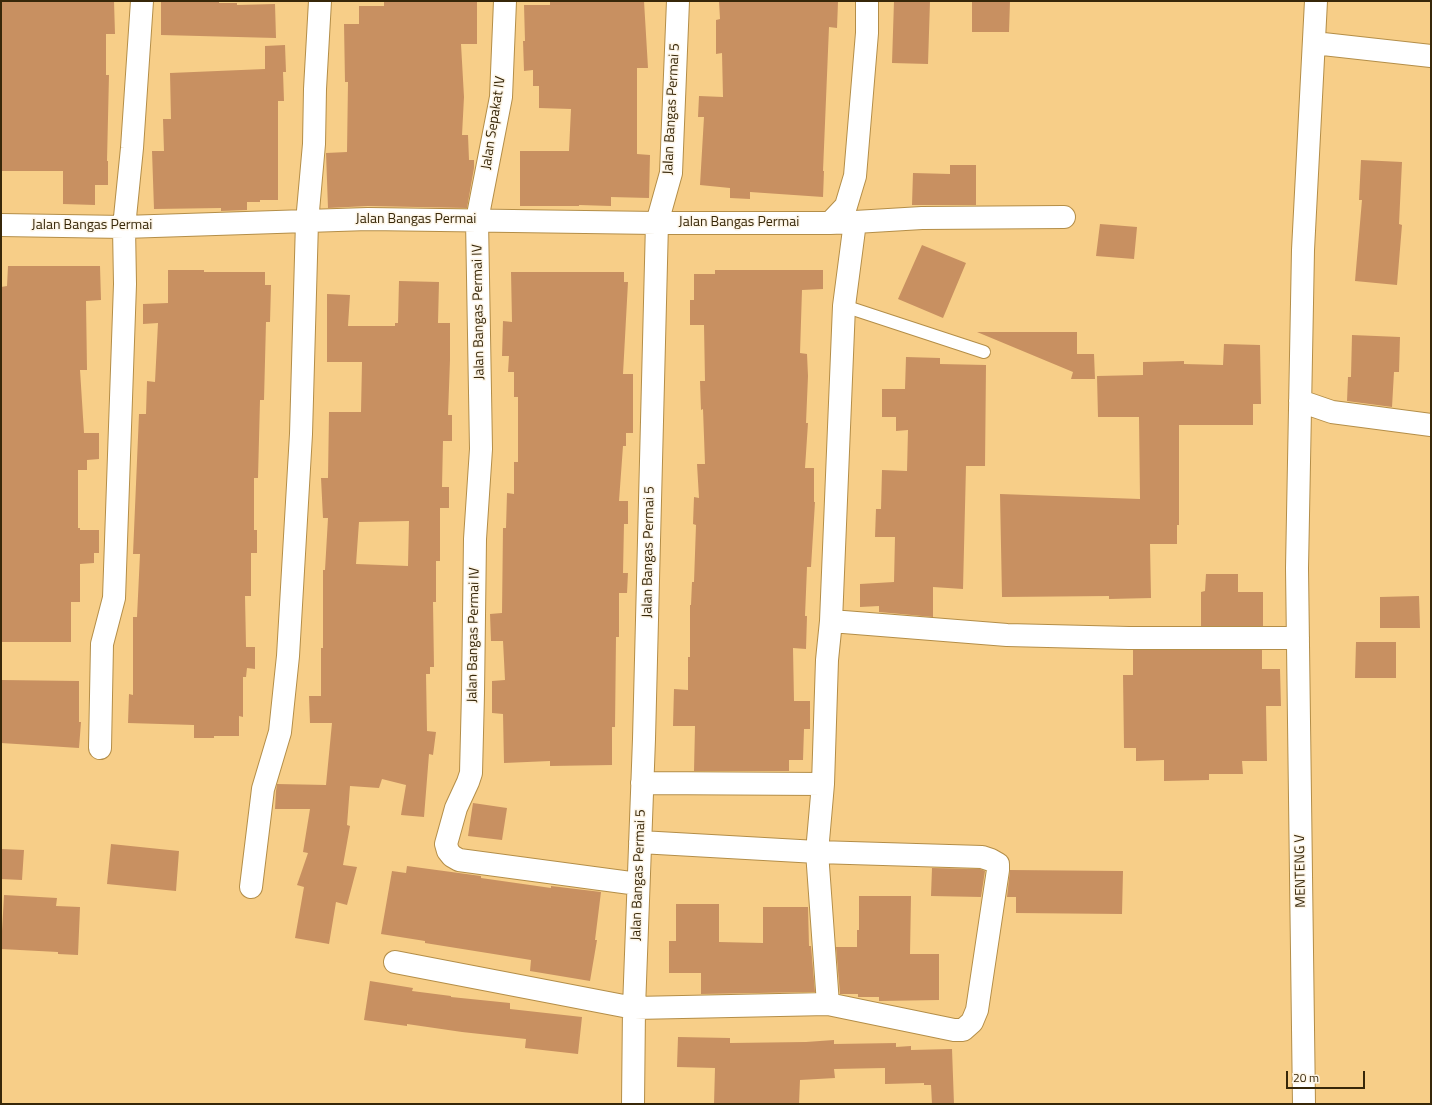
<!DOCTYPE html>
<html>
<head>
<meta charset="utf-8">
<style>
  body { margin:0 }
  #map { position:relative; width:1432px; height:1105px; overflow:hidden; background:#f7ce88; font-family:"Titillium Web",sans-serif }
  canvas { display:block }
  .frame { position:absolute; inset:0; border:2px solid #372709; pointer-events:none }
  .scale { position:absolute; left:1286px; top:1071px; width:79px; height:18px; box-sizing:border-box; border:2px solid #372709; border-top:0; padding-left:5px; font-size:12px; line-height:14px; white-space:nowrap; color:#372709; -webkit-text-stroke:3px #fdf5e7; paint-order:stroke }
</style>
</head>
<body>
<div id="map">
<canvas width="1432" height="1105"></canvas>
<div class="frame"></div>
<div class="scale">20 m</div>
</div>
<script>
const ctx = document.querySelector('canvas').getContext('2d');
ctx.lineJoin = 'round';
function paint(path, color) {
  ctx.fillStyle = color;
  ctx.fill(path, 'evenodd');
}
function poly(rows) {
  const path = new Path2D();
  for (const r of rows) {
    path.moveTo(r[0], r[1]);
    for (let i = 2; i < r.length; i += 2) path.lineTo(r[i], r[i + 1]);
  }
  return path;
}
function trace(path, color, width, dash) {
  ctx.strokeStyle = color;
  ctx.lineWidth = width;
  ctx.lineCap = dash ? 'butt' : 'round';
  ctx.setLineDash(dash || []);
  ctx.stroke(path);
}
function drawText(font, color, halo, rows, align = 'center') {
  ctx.font = font + ' "Titillium Web",sans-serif';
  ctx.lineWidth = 3;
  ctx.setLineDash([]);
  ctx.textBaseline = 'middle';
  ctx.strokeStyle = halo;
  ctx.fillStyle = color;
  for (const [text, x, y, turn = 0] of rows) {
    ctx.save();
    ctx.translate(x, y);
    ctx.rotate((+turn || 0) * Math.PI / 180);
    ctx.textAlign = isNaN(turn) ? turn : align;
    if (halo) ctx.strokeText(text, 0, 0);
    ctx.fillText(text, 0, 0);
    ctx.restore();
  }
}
paint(poly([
  [1,1,114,1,115,34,106,34,106,75,109,75,107,161,108,161,108,185,95,185,95,205,63,204,63,171,1,171],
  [161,1,219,1,219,3,237,3,237,5,275,4,276,38,161,35],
  [384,1,477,1,477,44,461,44,464,97,462,135,468,135,469,160,474,160,474,168,467,208,368,206,328,208,326,153,347,152,348,82,345,82,344,24,359,24,359,6,384,6],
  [550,1,644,1,648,68,637,68,637,154,650,155,649,198,611,197,611,206,579,205,579,206,520,206,520,151,569,151,571,109,539,108,539,86,533,86,533,70,524,71,523,41,525,41,524,5,550,5],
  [719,1,830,1,830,2,838,2,837,28,829,27,823,171,824,171,823,197,750,192,750,199,730,198,730,188,700,185,704,117,698,117,699,96,723,97,722,53,716,54,716,20,720,19],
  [894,1,930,1,928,64,892,63],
  [972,1,1010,1,1009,32,972,32],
  [285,45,286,72,283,72,284,101,278,101,278,200,260,200,260,202,247,202,247,210,221,211,221,208,154,209,152,151,164,151,163,119,171,119,170,73,265,69,265,46],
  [1361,160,1402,162,1399,224,1402,225,1397,285,1355,281,1362,200,1359,200],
  [950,165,976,165,976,205,912,205,913,173,950,174],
  [1100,224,1137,227,1134,259,1096,256],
  [922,245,966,263,943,318,898,299],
  [8,266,100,266,101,300,86,301,87,370,80,370,84,433,99,433,99,459,87,460,87,470,78,470,78,528,80,528,80,530,99,530,99,553,94,553,94,563,80,564,80,602,71,602,71,642,1,642,1,287,7,286],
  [168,270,204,270,204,272,265,272,265,285,271,285,270,322,266,322,264,400,260,400,258,478,254,478,254,530,257,530,257,553,251,553,251,596,245,596,246,647,255,647,255,669,247,668,246,677,243,677,243,717,239,716,239,736,214,736,214,738,194,738,194,725,128,723,129,694,133,695,133,617,137,617,140,554,133,554,139,414,146,414,147,381,155,382,158,323,143,324,143,304,168,303],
  [715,270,823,270,823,289,802,290,800,353,807,354,808,376,806,423,808,423,805,468,814,468,814,502,815,502,811,567,807,567,805,616,807,616,806,649,793,648,794,701,810,701,810,729,804,729,803,760,789,760,789,771,694,771,695,726,673,726,674,689,688,690,688,657,690,657,690,605,691,605,692,582,694,582,696,525,693,524,694,497,699,498,697,464,705,464,703,409,701,410,700,381,705,381,704,325,690,325,690,300,694,300,694,274,715,274],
  [511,272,624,272,624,282,628,282,623,374,633,374,633,433,626,433,626,446,623,446,619,501,628,501,628,524,624,524,623,573,628,573,627,593,619,593,619,637,616,637,615,727,612,727,612,765,550,766,550,761,504,763,503,714,492,713,492,681,505,680,503,641,491,641,490,614,502,613,503,528,506,528,507,493,514,494,514,462,518,462,518,397,514,397,514,372,508,372,509,356,502,356,503,321,512,322],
  [399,281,439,282,438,323,450,323,450,360,448,415,452,415,452,441,443,441,442,487,449,487,449,508,440,508,440,561,436,561,436,602,433,602,434,667,430,667,430,674,426,674,427,731,436,732,433,755,429,754,424,817,401,815,406,785,382,779,379,788,350,786,347,825,350,826,343,865,357,867,347,905,336,902,329,944,295,938,304,887,297,885,308,853,303,852,310,809,275,809,276,791,277,784,326,785,332,723,310,723,309,696,321,696,321,648,323,648,323,570,325,570,328,518,323,518,321,478,328,478,329,412,361,412,362,362,327,362,327,294,350,295,348,326,395,326,395,323,398,323],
  [409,521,408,566,356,564,359,522],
  [977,332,1077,332,1077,354,1094,354,1095,379,1071,379,1073,372],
  [1352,335,1400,337,1399,372,1394,372,1392,407,1347,401,1348,377,1351,377],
  [1224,344,1260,345,1261,404,1253,404,1253,425,1179,425,1179,525,1177,525,1177,544,1150,544,1151,598,1109,599,1109,596,1002,597,1000,494,1140,499,1139,417,1098,417,1097,376,1143,375,1143,362,1184,361,1184,364,1223,365],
  [906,357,940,358,940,364,986,365,985,466,966,466,963,589,933,587,933,617,879,612,879,606,860,607,860,584,894,582,895,537,875,537,876,509,881,509,882,470,907,471,908,430,896,431,896,417,882,417,882,389,905,389],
  [1206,574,1238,574,1238,592,1263,592,1263,626,1201,626,1201,592,1205,591],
  [1419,596,1420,628,1380,628,1380,597],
  [1356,642,1396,642,1396,678,1355,678],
  [1133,650,1262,650,1262,669,1280,669,1281,706,1266,706,1267,761,1242,761,1243,774,1209,774,1209,780,1164,781,1164,760,1136,761,1136,748,1124,748,1123,675,1133,675],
  [1,680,79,681,79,722,81,722,79,748,1,743],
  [473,803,507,808,502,840,468,836],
  [111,844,179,851,176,891,107,884],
  [1,849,24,850,22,880,1,879],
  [407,866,481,876,481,878,551,888,551,886,601,892,595,940,597,940,590,981,530,971,531,960,425,943,425,941,381,934,392,871,406,873],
  [932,868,980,869,985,871,981,897,931,896],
  [1010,870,1123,871,1122,914,1016,913,1016,897,1007,897],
  [4,895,57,898,56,906,80,907,78,955,58,954,58,952,1,949],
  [859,896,911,896,910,954,939,954,939,1000,879,1001,879,997,858,997,858,994,840,994,836,947,857,947,857,930,859,930],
  [676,904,719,904,719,942,763,943,763,907,808,907,809,946,811,946,815,992,701,994,701,973,669,973,669,941,676,941],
  [370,981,413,988,412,991,451,996,451,997,510,1003,510,1009,582,1017,578,1054,525,1048,526,1039,462,1032,407,1024,407,1026,364,1020],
  [678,1037,730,1038,730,1043,806,1042,834,1040,834,1044,896,1043,896,1047,911,1046,911,1050,952,1049,954,1104,932,1104,931,1085,924,1085,924,1083,885,1084,885,1068,834,1069,835,1078,800,1080,799,1104,714,1104,715,1068,677,1067]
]), '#c89061');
const lane = poly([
  [844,306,984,352]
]);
const street = poly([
  [505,1,501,97,477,220,481,449,475,539,473,693,471,773,468,782,456,808,446,844,448,851,452,856,459,860,638,884],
  [1314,43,1431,56],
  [855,222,922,218,1064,217],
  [830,223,846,206,855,176,867,33,867,1],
  [1,225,124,227,368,219,657,223,830,223,855,222,844,306,831,621,827,660,823,784,817,852,828,1004],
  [1300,401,1332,412,1431,425],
  [831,621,1007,635,1129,638,1298,638],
  [100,748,102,644,114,598,125,284,124,227,132,148,142,1],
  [642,783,823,784],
  [251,887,263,789,280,732,288,656,301,434,307,222,314,144,315,89,320,1],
  [395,962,634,1008,828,1004,954,1030,963,1030,972,1022,977,1010,998,870,998,864,991,860,982,857,817,852,640,842],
  [633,1104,634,1008,644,739,657,223,671,173,678,1],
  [1304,1104,1297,568,1303,250,1316,1]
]);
trace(lane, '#b48e48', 14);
trace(street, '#b48e48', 24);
trace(lane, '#fff', 12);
trace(street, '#fff', 22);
drawText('14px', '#372709', '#fdf5e7', [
  ["Jalan Bangas Permai 5",672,109,-87],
  ["Jalan Sepakat IV",494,123,-81],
  ["Jalan Bangas Permai",416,220],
  ["Jalan Bangas Permai",739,223],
  ["Jalan Bangas Permai",92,226],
  ["Jalan Bangas Permai IV",479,312,-91],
  ["Jalan Bangas Permai 5",649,552,-89],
  ["Jalan Bangas Permai IV",474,635,-89],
  ["MENTENG V",1301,871,-91],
  ["Jalan Bangas Permai 5",639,875,-88]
]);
</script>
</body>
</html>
